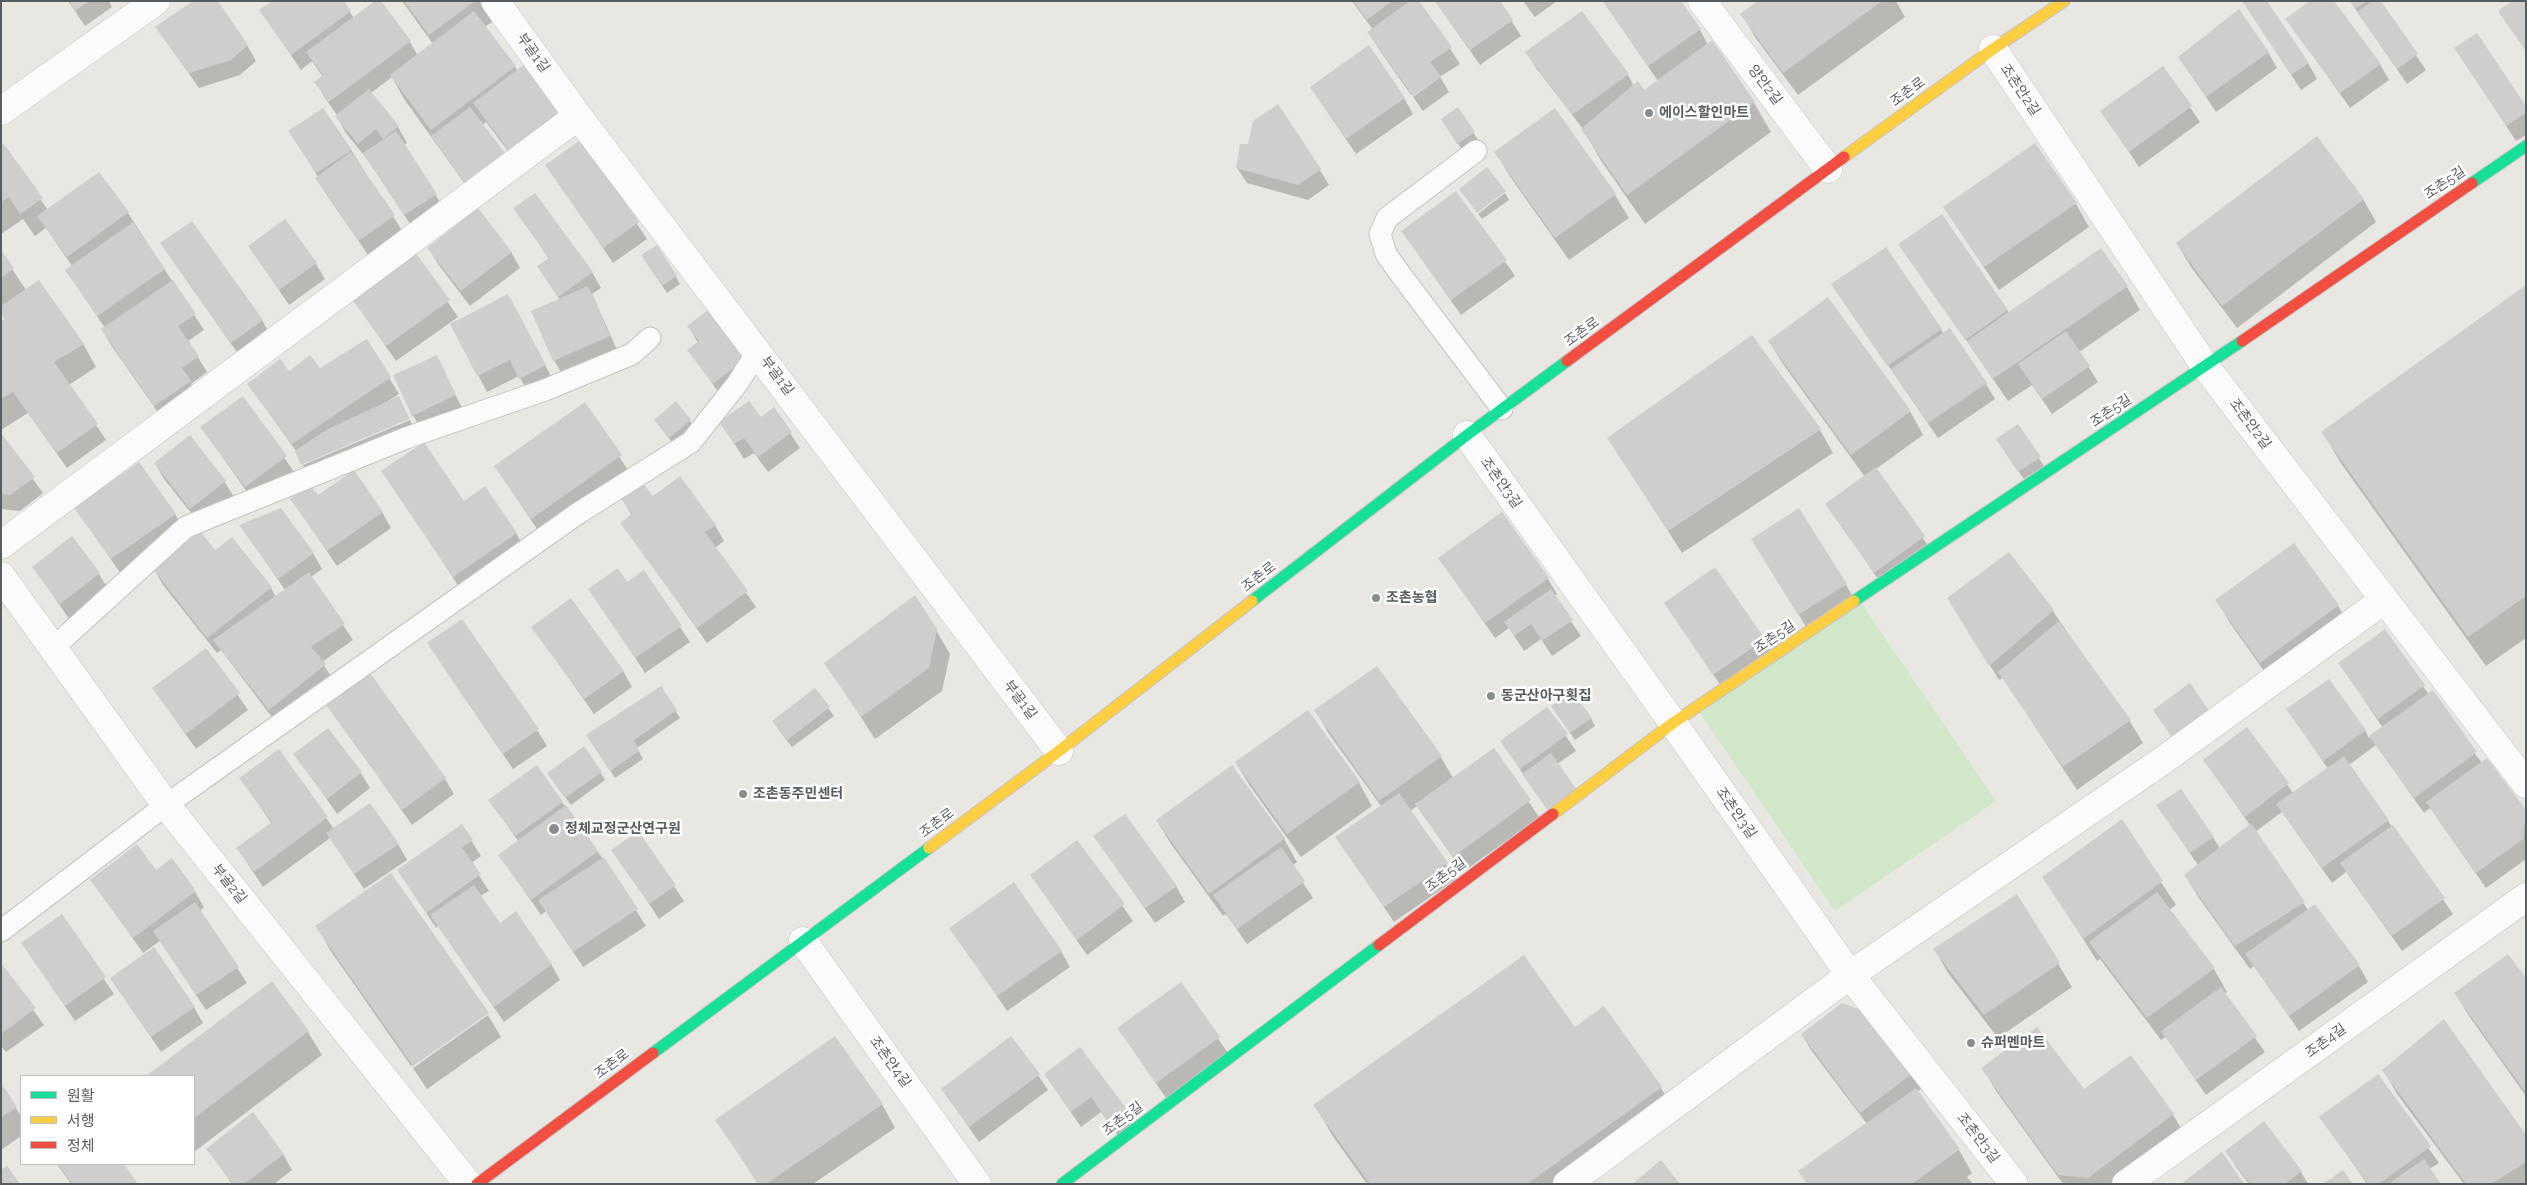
<!DOCTYPE html>
<html>
<head>
<meta charset="utf-8">
<style>
  body { margin:0 }
  #map { position:relative; width:2527px; height:1185px; overflow:hidden; background:#e8e7e2; font-family:Raleway,"Noto Sans KR",sans-serif }
  canvas { display:block }
  .frame { position:absolute; inset:0; border:2px solid #575c61; pointer-events:none }
  .legend { position:absolute; left:20px; top:1075px; width:175px; height:90px; box-sizing:border-box; background:#fff; border:1px solid #bcbec0; margin:0; padding:6px 9px; list-style:none; font-size:15px; color:#575c61 }
  .legend li { display:flex; align-items:center; gap:10px; height:25px }
  .legend b { width:25px; border:1px solid #bcbec0 }
</style>
</head>
<body>
<div id="map">
<canvas width="2527" height="1185"></canvas>
<div class="frame"></div>
<ul class="legend">
<li><b style="height:6px;background:#16e098"></b>원활</li>
<li><b style="height:6px;background:#ffcf43"></b>서행</li>
<li><b style="height:6px;background:#f24e42"></b>정체</li>
</ul>
</div>
<script>
const ctx = document.querySelector('canvas').getContext('2d');
ctx.lineJoin = 'round';
function paint(path, color) {
  ctx.fillStyle = color;
  ctx.fill(path, 'evenodd');
}
function poly(rows) {
  const path = new Path2D();
  for (const r of rows) {
    path.moveTo(r[0], r[1]);
    for (let i = 2; i < r.length; i += 2) path.lineTo(r[i], r[i + 1]);
  }
  return path;
}
function trace(path, color, width, dash) {
  ctx.strokeStyle = color;
  ctx.lineWidth = width;
  ctx.lineCap = dash ? 'butt' : 'round';
  ctx.setLineDash(dash || []);
  ctx.stroke(path);
}
function drawText(font, color, halo, rows, align = 'center') {
  ctx.font = font + ' Raleway,"Noto Sans KR",sans-serif';
  ctx.lineWidth = 5;
  ctx.setLineDash([]);
  ctx.textBaseline = 'middle';
  ctx.strokeStyle = halo;
  ctx.fillStyle = color;
  for (const [text, x, y, turn = 0] of rows) {
    ctx.save();
    ctx.translate(x, y);
    ctx.rotate((+turn || 0) * Math.PI / 180);
    ctx.textAlign = isNaN(turn) ? turn : align;
    if (halo) ctx.strokeText(text, 0, 0);
    ctx.fillText(text, 0, 0);
    ctx.restore();
  }
}
paint(poly([
  [1861,603,1996,801,1835,911,1700,713]
]), '#d0e7ca');
paint(poly([
  [68,1,109,1,112,7,85,26],
  [342,1,354,18,410,42,418,56,433,44,402,1,480,1,492,22,485,27,518,71,521,168,486,122,482,125,478,202,404,99,392,77,371,93,398,127,407,143,404,145,445,210,414,230,367,159,345,132,337,115,325,98,316,82,323,77,312,61,301,70,261,11],
  [1352,1,1419,1,1460,64,1411,95,1378,48,1369,32,1373,30],
  [1435,1,1499,1,1521,36,1480,65],
  [1523,1,1557,1,1535,17],
  [1603,1,1700,30,1708,45,1754,103,1771,132,1645,224,1600,159,1583,129,1536,68,1527,52,1628,75,1634,86,1643,92,1658,81],
  [1755,1,1896,1,1905,17,1798,95,1755,37,1742,14,1756,4],
  [2243,1,2308,63,2317,79,2301,90],
  [2350,1,2379,1,2426,70,2407,84],
  [2526,1,2526,51,2500,12],
  [2287,19,2380,64,2389,80,2350,108],
  [156,27,247,45,256,61,240,75,199,88],
  [2456,49,2526,108,2526,135,2516,141],
  [2268,52,2277,68,2216,112,2180,57],
  [2163,68,2200,122,2139,167,2101,111],
  [1440,77,1449,92,1423,111,1413,97],
  [1311,88,1404,98,1413,114,1356,154],
  [1458,109,1478,140,1463,151,1447,127],
  [1555,110,1615,195,1629,218,1569,260,1509,175,1496,152],
  [290,131,351,150,403,232,369,256,326,194,317,178,318,177],
  [581,141,647,239,613,263,547,165],
  [1,146,48,210,128,213,204,330,188,341,207,372,191,384,199,397,164,421,111,345,102,330,105,328,66,270,72,266,46,228,35,236,23,219,1,234],
  [1249,146,1320,170,1329,185,1308,200,1247,183,1237,168],
  [1505,193,1509,200,1482,219,1478,214],
  [2363,199,2376,222,2237,328,2191,267,2177,244],
  [2076,204,2089,227,1999,290,1944,207],
  [515,208,592,272,601,288,592,294,618,352,563,376,554,360,560,300,538,267,549,259],
  [1941,216,2009,313,2127,287,2140,310,2079,352,2098,382,2052,414,2032,385,2008,401,1900,244],
  [1474,217,1515,276,1461,315,1402,231],
  [161,244,262,320,271,336,241,358],
  [249,246,316,264,325,279,289,305],
  [429,249,511,252,520,268,470,306,438,264],
  [1886,249,1944,334,1986,384,1995,399,1938,438,1833,285],
  [1,252,26,290,83,344,96,367,69,385,106,440,67,468,28,413,1,430,1,323,5,320,1,313],
  [415,254,458,317,396,361,353,299],
  [647,263,676,277,680,284,667,293],
  [2526,287,2526,638,2486,666,2340,462,2323,432],
  [517,311,554,382,529,394,519,376,487,392,452,325],
  [689,327,753,376,723,399,689,350,698,343],
  [1751,337,1820,430,1833,453,1682,553,1609,439],
  [366,340,399,394,388,401,403,406,409,418,302,463,296,451,249,385,288,373,320,370],
  [1769,341,1910,411,1923,435,1876,469,1933,553,1884,588,1827,504,1865,477,1783,364],
  [436,356,464,412,422,431,413,415],
  [242,398,295,473,254,502,202,428],
  [676,403,695,428,674,445,655,420],
  [584,404,634,479,545,541,495,466],
  [774,409,800,448,768,472,754,453,744,459,721,423,761,419],
  [410,420,413,427,306,472,303,465],
  [2017,425,2044,466,2024,479,2002,447],
  [1,435,43,493,20,511,1,509],
  [155,463,224,481,234,497,200,524,164,479],
  [383,471,464,502,516,533,529,556,467,599],
  [317,497,382,512,391,528,337,566,292,500],
  [652,498,715,525,724,541,715,548,756,607,707,643,622,523,632,516,622,499],
  [76,509,175,514,184,530,121,574],
  [241,526,313,553,322,569,311,577,353,640,322,662,334,681,278,725,221,650,217,653,163,585,154,569,214,552,271,588,276,597,285,590],
  [2294,544,2338,606,2352,629,2274,685,2230,623,2217,600],
  [1762,555,1846,585,1855,600,1808,630],
  [1439,558,1548,579,1557,594,1554,596,1581,636,1552,656,1541,639,1524,651,1509,628,1495,638],
  [34,567,99,574,108,589,69,619],
  [644,572,690,642,645,673,590,589,626,583],
  [1665,603,1764,640,1773,655,1723,689],
  [2052,610,2129,720,2143,743,2077,790,2003,678,1999,680,1958,614],
  [533,627,623,671,632,687,594,714],
  [936,630,950,654,942,691,875,739,826,663],
  [2385,631,2429,695,2482,763,2525,811,2526,859,2486,888,2430,808,2424,813,2376,745,2349,765,2453,914,2402,951,2346,872,2332,883,2282,812,2255,832,2308,910,2359,966,2368,982,2299,1031,2254,966,2250,969,2199,898,2185,875,2198,865,2158,806,2213,837,2220,849,2250,825,2205,761,2247,729,2293,793,2328,769,2288,710,2365,730,2369,738,2383,728,2340,664],
  [206,649,248,710,196,749,153,688],
  [438,659,537,730,547,746,513,769],
  [660,687,680,718,637,748,643,759,615,778,592,743],
  [815,690,834,716,792,747,778,729],
  [328,705,445,779,454,794,412,825],
  [1552,707,1591,718,1595,726,1575,740],
  [1547,708,1576,751,1557,764,1523,774,1502,741],
  [1308,711,1359,783,1372,806,1301,857,1250,786,1236,763],
  [1316,711,1441,757,1453,778,1493,749,1539,817,1463,872,1417,806,1410,811,1456,879,1394,922,1337,838,1381,806,1329,734],
  [328,729,361,773,370,788,337,814,295,754],
  [278,751,334,829,398,844,407,860,364,889,330,838,263,887,238,849,272,824,241,778],
  [1232,767,1284,839,1297,862,1292,866,1313,898,1247,944,1226,914,1223,916,1171,844,1157,821],
  [600,772,605,780,571,805,553,781],
  [490,800,562,802,603,859,646,926,583,967,546,911,541,915,499,855,518,841],
  [2121,821,2176,905,2169,910,2214,969,2227,992,2224,994,2265,1052,2206,1095,2166,1037,2161,1040,2100,959,2097,961,2044,877],
  [462,826,481,856,471,863,489,891,480,896,500,925,551,964,560,980,504,1022,438,926,436,928,398,870],
  [638,833,684,901,659,919,613,850],
  [1095,837,1176,886,1185,902,1155,923],
  [1077,842,1133,921,1087,955,1031,875],
  [156,872,195,892,204,907,200,911,247,983,206,1010,160,941,143,953,92,880],
  [2017,896,2072,987,1998,1038,1948,973,1935,950],
  [61,916,114,994,75,1021,22,943],
  [317,926,487,1013,411,1066,330,950],
  [951,928,1061,951,1070,967,1007,1011],
  [1,965,44,1025,6,1052,1,1046],
  [111,979,194,1007,203,1023,161,1052],
  [2526,981,2526,1096,2469,1016,2455,993],
  [272,983,308,1032,322,1055,194,1152,194,1076,148,1076],
  [1180,984,1228,1053,1166,1098,1118,1028],
  [1604,1008,1661,1088,1678,1118,1585,1184,1367,1184,1332,1135,1315,1105,1575,1029],
  [488,1015,501,1037,427,1089,413,1068],
  [1802,1034,1912,1074,1921,1089,1917,1092,1959,1150,1972,1173,1967,1177,1973,1184,1807,1184,1867,1124,1811,1050],
  [1080,1049,1134,1125,1118,1136,1101,1112,1081,1127,1045,1075],
  [2130,1057,2173,1115,2187,1138,2124,1184,2063,1184,1996,1091,1983,1068,2084,1091],
  [2384,1071,2526,1137,2526,1184,2464,1184,2397,1094],
  [1038,1075,1048,1090,979,1142,942,1089],
  [2378,1076,2439,1163,2429,1169,2439,1184,2367,1184,2321,1117],
  [1,1086,21,1116,21,1136,1,1150],
  [882,1104,895,1128,813,1184,758,1184,717,1120],
  [2264,1123,2301,1172,2308,1184,2249,1184,2236,1167,2227,1151],
  [208,1149,283,1154,292,1170,274,1184,232,1184],
  [57,1164,122,1164,136,1184,71,1184]
]), '#0003');
paint(poly([
  [69,1,89,1,75,11],
  [193,1,218,1,248,45,231,60,189,73,155,27],
  [272,1,344,1,351,11,291,55,259,10],
  [375,1,381,1,411,41,329,102,314,82,323,75,306,52],
  [404,1,475,1,429,35],
  [1353,1,1392,1,1367,20],
  [1410,1,1419,1,1452,47,1430,62,1441,76,1413,96,1367,32],
  [1435,1,1500,1,1513,20,1470,50],
  [1603,1,1681,1,1701,29,1648,66],
  [1758,1,1882,1,1783,73,1740,14],
  [2242,1,2267,1,2309,63,2291,75],
  [2310,1,2334,1,2381,64,2340,93,2285,19],
  [2350,1,2367,1,2355,9],
  [2372,1,2381,1,2418,54,2397,69,2357,12],
  [2512,1,2526,1,2526,51,2498,11],
  [2239,9,2269,52,2206,97,2178,57],
  [474,11,516,66,431,130,390,75],
  [1582,11,1629,74,1572,115,1525,52],
  [2477,33,2526,106,2526,113,2506,126,2454,48],
  [1712,40,1755,102,1627,195,1581,129,1638,81,1644,90],
  [1369,45,1405,98,1346,139,1310,87],
  [526,63,564,113,511,153,473,103],
  [2163,66,2192,106,2129,152,2100,111],
  [369,89,399,126,383,139,376,129,358,144,335,116],
  [1278,104,1321,169,1298,185,1236,168,1240,144,1248,144,1253,121],
  [470,107,508,157,468,187,431,136],
  [1458,107,1475,132,1457,144,1441,119],
  [323,108,352,150,316,173,288,131],
  [1555,108,1616,194,1555,238,1494,152],
  [396,131,437,194,404,215,363,153],
  [2317,136,2364,199,2222,306,2176,243],
  [582,139,639,222,603,248,545,165],
  [2035,143,2077,203,1984,267,1943,207],
  [4,144,43,198,20,214,9,197,1,202,1,145],
  [351,152,395,215,359,241,315,178],
  [1487,167,1506,191,1477,213,1459,189],
  [99,172,129,212,67,257,37,216],
  [1456,191,1507,260,1451,300,1401,231],
  [535,193,593,272,558,297,537,266,549,258,513,208],
  [478,208,512,252,461,291,427,248],
  [1942,214,2008,310,1965,340,1898,244],
  [285,219,317,263,279,290,248,246],
  [192,221,263,320,231,343,160,243],
  [133,222,165,269,97,316,65,270],
  [657,245,677,276,662,286,641,255],
  [1886,247,1942,329,1887,366,1831,284],
  [2101,248,2128,286,1993,379,1967,341],
  [1,250,14,268,1,278],
  [415,252,450,300,386,346,351,298],
  [39,280,84,344,54,362,98,424,57,453,13,392,1,399,1,321,5,319,1,314,1,306],
  [173,280,196,314,178,326,199,356,182,368,191,381,154,406,101,329],
  [2526,285,2526,596,2468,637,2321,432],
  [588,286,610,336,553,361,531,311],
  [508,294,546,365,519,379,510,360,477,376,450,324],
  [1828,297,1911,411,1851,455,1768,341],
  [708,310,745,359,713,384,687,350,699,341,687,326],
  [1950,328,1987,383,1928,423,1891,369],
  [2066,331,2090,366,2042,399,2018,364],
  [1752,335,1821,429,1668,531,1607,438],
  [367,339,391,377,292,444,247,384,280,359,289,371,310,355,320,368],
  [437,355,456,395,412,416,393,375],
  [243,396,287,456,245,487,200,427],
  [399,396,409,419,301,465,295,451,328,429],
  [676,401,691,420,669,438,654,420],
  [749,401,761,417,774,407,792,432,758,457,744,438,734,444,719,422],
  [585,402,622,455,531,519,494,466],
  [2018,424,2041,457,2018,472,1996,439],
  [1,433,35,477,10,495,1,494],
  [190,435,226,481,190,509,154,463],
  [424,442,464,501,485,486,517,533,453,577,381,471],
  [139,462,176,514,111,559,74,508],
  [1876,467,1925,536,1874,573,1825,504],
  [354,470,383,512,327,551,290,499,310,485,318,495],
  [680,476,716,525,705,532,748,591,697,628,620,523,632,514,621,499,642,482,653,496],
  [281,508,314,553,278,579,239,525],
  [1799,508,1847,584,1798,615,1751,539],
  [1502,512,1549,578,1485,623,1438,558],
  [200,531,215,550,232,537,272,587,207,638,153,569],
  [72,536,100,573,60,604,32,567],
  [2294,543,2339,605,2260,663,2215,600],
  [2009,552,2054,610,1989,666,1947,598],
  [1715,567,1765,639,1713,675,1664,603],
  [618,568,627,582,644,570,682,626,635,658,588,589],
  [309,572,345,624,311,647,326,664,269,710,213,640],
  [1551,589,1573,620,1542,641,1531,624,1514,636,1504,622],
  [915,595,937,629,929,668,861,717,824,663],
  [571,598,624,671,584,699,531,627],
  [462,619,539,729,503,754,427,643],
  [2059,621,2131,720,2063,767,1998,672],
  [2385,629,2425,685,2378,719,2338,663],
  [206,648,240,693,186,734,152,688],
  [1377,666,1442,756,1379,801,1314,710],
  [370,673,446,778,402,810,326,705],
  [2329,679,2366,730,2323,761,2286,709],
  [2190,683,2210,712,2173,739,2153,710],
  [661,686,677,710,634,740,639,751,610,771,586,735],
  [815,688,830,707,787,740,772,721],
  [2433,690,2477,752,2414,798,2369,736],
  [1572,691,1592,718,1570,733,1551,706],
  [1547,707,1568,734,1520,769,1500,741],
  [1308,710,1360,782,1287,834,1235,762],
  [2247,727,2289,783,2245,817,2203,760],
  [328,728,362,772,327,799,293,754],
  [584,746,602,772,565,798,547,773],
  [1494,748,1531,800,1453,857,1415,804],
  [279,749,328,817,254,872,236,848,272,822,239,778],
  [1551,753,1577,790,1548,811,1522,774],
  [2344,756,2389,820,2322,868,2276,804],
  [2487,758,2526,810,2523,839,2476,873,2426,802],
  [537,765,563,802,515,836,488,800],
  [1232,765,1285,838,1209,894,1156,820],
  [2181,789,2214,837,2190,853,2156,805],
  [1399,793,1448,863,1384,907,1335,837],
  [370,803,399,844,354,874,326,833],
  [566,805,598,851,531,900,498,855],
  [1125,814,1177,886,1145,908,1093,836],
  [2122,819,2163,881,2083,939,2042,877],
  [2251,823,2305,902,2235,946,2184,875],
  [462,824,473,840,462,848,481,874,426,913,397,870],
  [2393,825,2445,898,2392,936,2340,863],
  [638,831,676,885,649,904,611,850],
  [1077,840,1125,904,1077,940,1030,875],
  [137,844,156,870,172,858,196,891,133,938,90,880],
  [1281,847,1305,881,1237,929,1213,895],
  [604,857,638,909,573,952,538,900],
  [391,873,489,1013,413,1066,315,926],
  [1014,882,1062,951,997,996,949,928],
  [474,885,500,923,516,911,552,964,494,1007,430,915],
  [2157,892,2215,968,2147,1018,2089,942],
  [2017,894,2060,963,1984,1015,1933,949],
  [195,902,239,967,196,995,153,931],
  [2315,904,2360,965,2289,1016,2245,954],
  [62,914,106,977,65,1006,21,943],
  [154,947,195,1007,151,1037,110,978],
  [2508,954,2526,978,2526,1093,2454,993],
  [1524,955,1575,1027,1604,1006,1662,1087,1527,1184,1370,1184,1313,1105],
  [1,963,36,1008,1,1034],
  [272,981,309,1031,194,1118,194,1076,146,1076],
  [1181,982,1220,1037,1156,1083,1117,1028],
  [2221,987,2257,1036,2196,1080,2161,1031],
  [1842,1003,1867,1012,1913,1073,1860,1113,1801,1034],
  [2444,1019,2526,1135,2526,1162,2491,1184,2466,1184,2382,1070],
  [2037,1027,2084,1089,2131,1055,2174,1114,2088,1178,2058,1175,1981,1068],
  [835,1036,883,1104,766,1184,759,1184,715,1120],
  [1011,1036,1040,1074,969,1127,941,1089],
  [1080,1047,1126,1108,1108,1121,1091,1097,1071,1112,1044,1074],
  [2378,1074,2431,1146,2379,1184,2368,1184,2319,1117],
  [1,1083,17,1107,1,1118],
  [1916,1088,1960,1149,1912,1184,1807,1184,1798,1171],
  [253,1112,284,1154,244,1184,233,1184,206,1149],
  [2264,1121,2302,1171,2285,1184,2250,1184,2225,1151],
  [2222,1152,2244,1184,2181,1184],
  [2424,1159,2441,1184,2388,1184],
  [1661,1160,1680,1184,1632,1184],
  [58,1164,124,1164,138,1184,72,1184],
  [7,1166,20,1184,1,1184,1,1170],
  [2343,1170,2353,1184,2323,1184]
]), '#d0cecc');
const lane = poly([
  [1476,151,1387,218,1380,234,1386,254,1401,275,1502,409],
  [53,648,186,527,406,438,545,390,632,354,650,338],
  [1,931,166,805,577,514,691,442,737,384,758,351]
]);
const street = poly([
  [495,1,578,116,1059,751],
  [1702,1,1828,169],
  [1993,49,2205,366,2526,784],
  [1,111,156,1],
  [1467,435,1673,723,1850,975,2014,1184],
  [1,545,578,116],
  [1,576,166,805,468,1184],
  [803,941,977,1184],
  [1567,1184,1850,975,2162,761,2384,600],
  [2126,1184,2526,897]
]);
const fast = poly([
  [2472,183,2526,146],
  [1252,601,1467,435,1567,361],
  [1854,601,2242,341],
  [653,1053,929,848],
  [1062,1184,1379,945]
]);
const slow = poly([
  [1844,157,1993,49,2064,1],
  [1553,814,1673,723,1854,601],
  [929,848,1059,751,1252,601]
]);
const jam = poly([
  [2242,341,2472,183],
  [1567,361,1844,157],
  [1379,945,1553,814],
  [477,1184,653,1053]
]);
trace(lane, '#c4c4c3', 23);
trace(street, '#c4c4c3', 29);
trace(fast, '#c4c5c4', 13);
trace(slow, '#c4c5c4', 13);
trace(jam, '#c4c5c4', 13);
trace(lane, '#fcfbfb', 21);
trace(street, '#fcfbfb', 28);
trace(fast, '#16e098', 11);
trace(slow, '#ffcf43', 11);
trace(jam, '#f24e42', 11);
for (const [x, y, r, color] of [
  [1649,113,5,"#8a8d8e"],
  [1376,598,5,"#8a8d8e"],
  [1491,696,5,"#8a8d8e"],
  [743,794,5,"#8a8d8e"],
  [554,829,6,"#8a8d8e"],
  [1971,1043,5,"#8a8d8e"]
]) {
  const dot = new Path2D();
  dot.arc(x, y, r, 0, 2 * Math.PI);
  ctx.fillStyle = color;
  ctx.fill(dot);
  trace(dot, '#fff', 2);
}
drawText('14px', '#575c61', '#fff', [
  ["부골1길",533,53,54],
  ["양안2길",1765,85,53],
  ["조촌안2길",2020,90,56],
  ["조촌로",1908,92,-36],
  ["조촌5길",2445,183,-34],
  ["조촌로",1582,332,-36],
  ["부골1길",777,376,53],
  ["조촌5길",2111,411,-34],
  ["조촌안2길",2250,424,53],
  ["조촌안3길",1501,483,54],
  ["조촌로",1259,577,-38],
  ["조촌5길",1775,637,-34],
  ["부골1길",1020,700,53],
  ["조촌안3길",1736,813,55],
  ["조촌로",937,823,-37],
  ["조촌5길",1446,875,-37],
  ["부골2길",229,884,51],
  ["조촌4길",2326,1041,-36],
  ["조촌안4길",890,1062,54],
  ["조촌로",612,1064,-37],
  ["조촌5길",1123,1119,-37],
  ["조촌안3길",1978,1138,52]
]);
drawText('bold 14px', '#575c61', '#fff', [
  ["에이스할인마트",1659,113],
  ["조촌농협",1386,598],
  ["동군산아구횟집",1501,696],
  ["조촌동주민센터",753,794],
  ["정체교정군산연구원",565,829],
  ["슈퍼멘마트",1981,1043]
], 'left');
</script>
</body>
</html>
